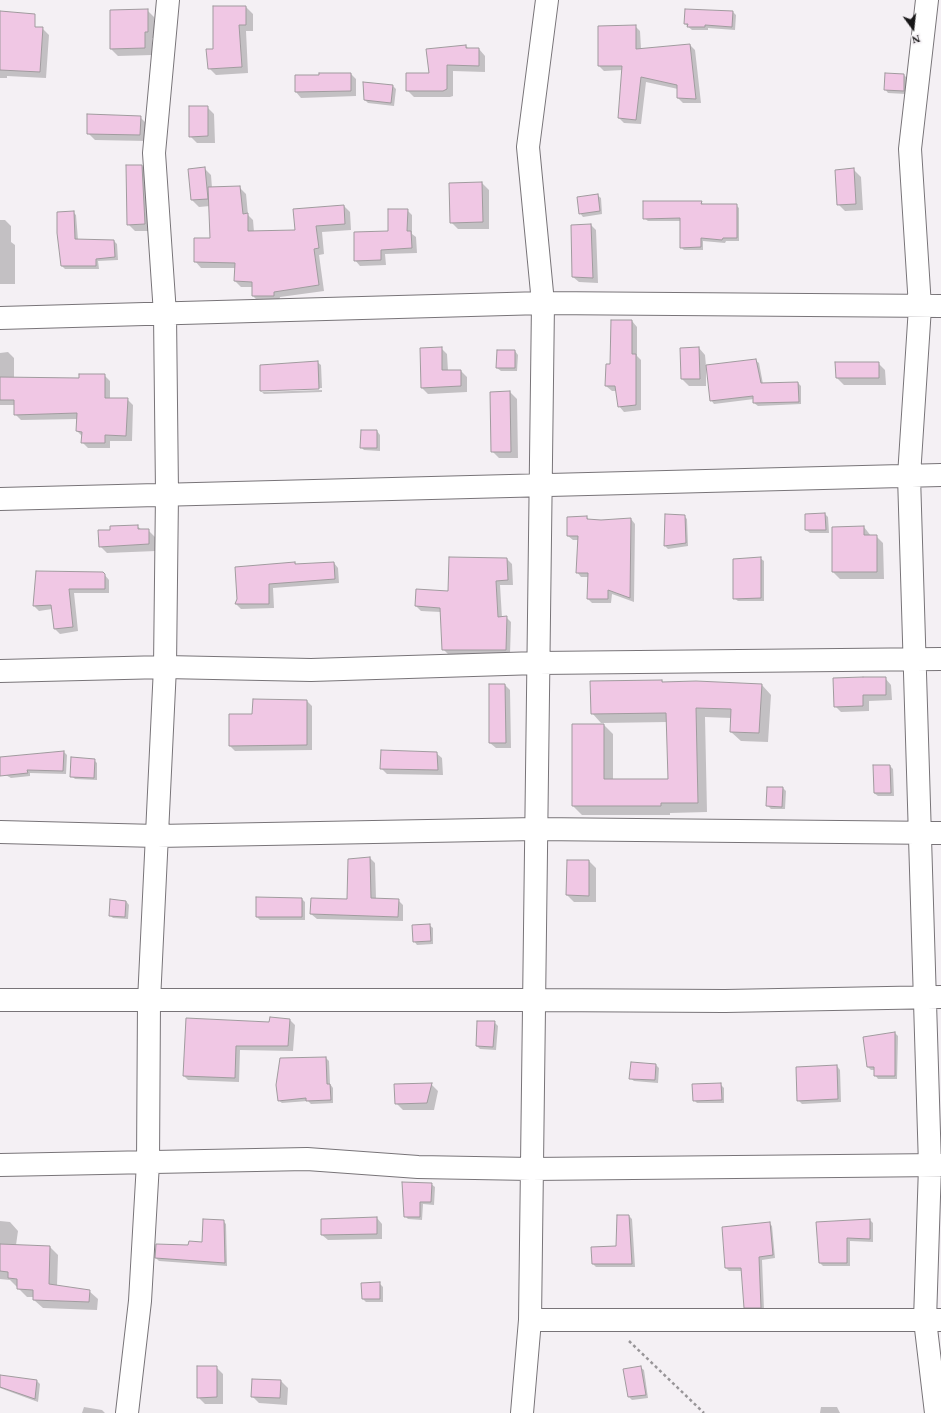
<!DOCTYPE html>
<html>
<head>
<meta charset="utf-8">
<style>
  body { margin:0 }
  #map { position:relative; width:941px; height:1413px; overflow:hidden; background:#f4f0f4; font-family:"Times New Roman",serif }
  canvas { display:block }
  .north { position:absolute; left:893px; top:8px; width:40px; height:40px; -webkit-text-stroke:3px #f4f0f4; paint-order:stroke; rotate:165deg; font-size:11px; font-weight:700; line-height:16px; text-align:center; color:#171617 }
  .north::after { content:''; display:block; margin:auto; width:14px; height:18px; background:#171617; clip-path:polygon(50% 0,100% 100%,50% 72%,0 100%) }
</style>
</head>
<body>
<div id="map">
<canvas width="941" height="1413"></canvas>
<div class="north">N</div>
</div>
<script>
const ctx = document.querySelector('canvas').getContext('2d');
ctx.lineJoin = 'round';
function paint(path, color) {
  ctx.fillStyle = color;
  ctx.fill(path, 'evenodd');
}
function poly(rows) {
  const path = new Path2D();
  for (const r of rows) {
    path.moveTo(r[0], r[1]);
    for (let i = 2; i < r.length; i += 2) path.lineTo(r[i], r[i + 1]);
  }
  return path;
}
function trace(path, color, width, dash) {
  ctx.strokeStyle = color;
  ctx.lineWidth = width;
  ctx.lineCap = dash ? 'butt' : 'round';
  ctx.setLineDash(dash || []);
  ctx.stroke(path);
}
paint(poly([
  [246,7,253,14,253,31,246,31,248,73,216,75,209,68,214,50],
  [147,10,154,17,154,38,152,38,152,55,118,56,111,49],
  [733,12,736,15,735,30,708,28,708,30,692,30,685,24],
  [635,26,640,31,641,49,690,45,695,50,701,103,683,103,678,98,678,89,646,82,641,124,624,123,619,118,623,70,604,71,599,66],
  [42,28,49,35,46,78,7,76,7,78,0,78,0,55],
  [466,46,469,49,479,49,485,56,485,72,453,71,453,96,450,97,414,97,407,90,430,74,427,50],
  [351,74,356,79,356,96,301,98,296,92,296,76],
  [904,75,907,78,906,94,888,93,885,89],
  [393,86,396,89,394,106,368,103,365,100],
  [207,107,214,114,215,143,197,143,190,136],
  [140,117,147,124,147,141,95,140,88,133],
  [142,166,149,173,152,231,135,231,128,224],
  [204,168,211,175,212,188,240,188,246,194,248,215,253,220,254,232,296,231,344,206,350,212,351,230,322,232,324,254,319,255,324,291,280,297,279,302,259,302,253,296,253,287,241,287,235,281,236,268,201,268,195,261,211,239,210,206,199,207,192,200],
  [854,170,861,177,863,210,845,211,838,204],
  [482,183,489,190,489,229,458,229,451,222],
  [597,195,601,198,602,214,583,217,580,213],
  [701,202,704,205,736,205,739,208,739,241,726,241,725,243,703,241,703,250,684,250,681,247,681,221,648,221,644,218],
  [407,210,412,215,412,234,416,237,417,253,385,254,386,265,360,266,355,260,389,232],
  [73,212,76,215,78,240,114,241,117,244,118,260,98,261,99,269,65,269,62,266],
  [0,220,5,220,11,226,11,242,15,245,15,284,0,284],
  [591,225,596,230,598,283,579,282,573,277],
  [632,321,637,327,637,356,641,360,641,410,624,412,619,406,617,391,612,391,606,386,611,365],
  [441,348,447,354,448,371,461,371,467,377,467,392,428,394,422,388],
  [699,348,705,355,706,366,755,360,759,363,763,384,798,383,801,386,801,404,758,406,754,403,754,399,714,404,711,400,707,366,706,366,706,386,689,386,682,379],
  [515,351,518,355,517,371,501,371,497,368],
  [8,352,14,358,14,378,80,380,104,375,110,381,110,399,127,399,133,405,132,441,110,441,110,448,88,448,82,442,82,436,77,431,78,419,21,420,15,414,15,405,0,405,0,353],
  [317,362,321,365,322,388,262,390,262,392,322,390,322,392,264,394,261,391],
  [878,363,885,370,886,385,844,385,837,378],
  [510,392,517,399,518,458,499,458,492,451],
  [377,431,380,435,380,451,364,450,361,447],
  [825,514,828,517,829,533,810,533,806,530],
  [684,516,687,519,688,546,668,549,665,546],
  [587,517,589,520,601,521,631,519,635,524,634,602,612,594,611,603,592,603,588,599,589,577,581,577,577,572,579,540,573,540,568,536,568,518],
  [137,526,142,530,148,530,155,537,156,551,107,553,100,546,111,531],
  [864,527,871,536,876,536,883,543,884,579,840,579,833,572,833,528],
  [760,558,764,561,764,601,738,601,734,598],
  [507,559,512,564,513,585,500,585,502,618,506,617,511,622,510,654,448,654,443,649,441,612,421,611,416,606,448,592],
  [295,563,297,565,334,563,338,568,339,583,273,588,274,608,241,609,236,604,238,599],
  [36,572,103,573,109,580,109,593,74,593,78,631,60,634,55,629,52,609,39,611,34,606],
  [885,678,891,685,892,700,869,701,869,711,841,712,835,706],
  [662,681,664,683,762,685,771,695,768,742,741,741,731,732,732,718,705,717,707,812,670,813,670,815,582,815,573,806,604,725,613,734,613,780,669,780,668,722,601,723,592,713],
  [490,685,505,685,510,690,511,748,496,748,490,743],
  [307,701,312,706,312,750,235,751,230,746,253,715],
  [64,752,67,755,66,774,30,773,30,776,11,778,0,772,0,758],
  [436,753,442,758,443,775,387,774,381,768],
  [94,760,97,763,97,780,75,779,72,776],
  [890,766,893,769,894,796,878,796,874,793],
  [783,788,786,791,785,809,771,809,768,806],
  [370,858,375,863,376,899,398,900,403,905,403,921,317,919,311,914,348,900,349,860],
  [589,861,596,868,596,902,574,902,567,895],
  [257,898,302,899,305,902,305,920,260,920,257,917],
  [126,901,129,905,128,919,113,918,110,915],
  [429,925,433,928,433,944,417,945,414,941],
  [270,1018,290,1020,295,1025,293,1051,240,1050,239,1082,188,1080,184,1076,270,1023],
  [494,1022,498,1026,496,1050,480,1049,477,1046],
  [895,1033,898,1036,897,1079,878,1079,875,1075,875,1070,871,1070,868,1067],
  [326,1058,329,1061,330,1084,333,1088,333,1103,311,1104,308,1101,282,1103,278,1100],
  [656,1065,659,1068,658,1083,634,1081,630,1078],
  [837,1066,840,1070,841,1102,802,1104,798,1100],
  [431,1084,438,1091,434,1110,403,1110,396,1103],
  [720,1084,724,1088,724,1103,697,1103,694,1100],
  [431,1184,435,1187,434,1205,423,1204,422,1220,408,1219,405,1216],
  [629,1216,632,1219,635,1267,596,1267,593,1264,617,1247],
  [377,1218,382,1224,382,1239,328,1240,322,1235],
  [870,1220,873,1223,873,1242,850,1241,850,1266,823,1266,820,1263,818,1223],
  [0,1221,10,1222,18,1231,16,1245,50,1247,58,1255,57,1286,89,1291,98,1299,97,1310,43,1308,34,1300,34,1297,27,1297,10,1280,0,1279],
  [223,1221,226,1224,227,1266,159,1261,156,1258,203,1243],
  [769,1223,772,1226,775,1258,762,1260,764,1310,748,1310,745,1307,742,1271,729,1271,726,1268],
  [379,1283,383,1287,383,1302,366,1302,363,1299],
  [216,1367,223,1374,223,1404,205,1404,198,1397],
  [640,1367,644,1370,648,1398,632,1400,629,1397,625,1370],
  [0,1376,37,1381,40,1384,38,1402,0,1388],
  [281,1381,288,1388,287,1405,259,1403,252,1396],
  [84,1407,102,1410,105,1413,82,1413],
  [821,1407,837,1407,840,1413,820,1413]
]), '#0003');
const building = poly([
  [213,6,246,6,246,25,239,25,242,67,208,69,206,49,213,49,213,6],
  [148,9,148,32,145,32,145,48,110,49,110,10,148,9],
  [685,9,733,11,732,27,705,25,705,27,687,27,688,24,684,24,685,9],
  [0,11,35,14,35,27,43,27,40,72,0,70,0,11],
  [636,25,636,49,690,44,696,99,677,98,677,85,641,77,636,120,618,118,622,66,598,66,598,26,636,25],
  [466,45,466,48,479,48,479,66,447,65,447,89,443,91,406,91,406,73,429,73,426,49,466,45],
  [319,73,351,73,351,91,295,92,295,75,319,75,319,73],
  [885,73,904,74,904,91,884,90,885,73],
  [363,82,393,85,391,103,364,100,363,82],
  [189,106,208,106,208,136,189,137,189,106],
  [87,114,141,116,140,135,87,134,87,114],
  [126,165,142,165,145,224,127,225,126,165],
  [205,167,208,199,191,200,188,169,205,167],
  [854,168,856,204,837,205,835,170,854,168],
  [482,182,483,222,450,223,449,183,482,182],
  [240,186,243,214,248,213,248,231,295,230,293,209,344,205,345,224,316,226,319,248,314,249,319,285,274,292,274,296,252,296,252,282,234,281,235,263,194,262,194,238,210,238,208,187,240,186],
  [598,194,600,211,579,214,577,197,598,194],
  [643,201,702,201,701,204,737,204,737,238,723,238,722,240,701,238,701,247,680,248,680,218,643,219,643,201],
  [388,209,408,209,407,231,411,231,412,248,381,250,381,260,354,261,354,232,388,231,388,209],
  [74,211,75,239,114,240,115,257,96,259,96,266,61,266,57,233,57,212,74,211],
  [591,224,593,278,572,277,571,225,591,224],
  [611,320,632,320,632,354,636,354,636,405,618,407,615,386,605,386,606,364,610,364,611,320],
  [442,347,442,370,461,370,461,386,421,388,420,348,442,347],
  [699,347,700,379,681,379,680,348,699,347],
  [497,350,515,350,515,368,496,368,497,350],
  [756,359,761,383,798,382,799,402,753,403,753,396,710,401,706,365,756,359],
  [318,361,319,389,260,391,260,365,318,361],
  [835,362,879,362,879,378,836,378,835,362],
  [79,374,105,374,105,398,128,398,126,436,105,435,105,443,81,443,82,432,76,431,77,413,14,415,14,400,0,400,0,377,79,378,79,374],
  [510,391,511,452,491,452,490,392,510,391],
  [361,430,377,430,377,448,360,448,361,430],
  [825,513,826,530,805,530,805,514,825,513],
  [665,514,685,515,686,543,664,546,665,514],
  [587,516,587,519,601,520,631,518,630,598,608,590,608,599,587,599,588,573,576,573,578,536,567,536,567,517,587,516],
  [138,525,138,529,149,529,149,544,99,547,98,530,110,530,110,526,138,525],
  [864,526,864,535,877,535,877,572,832,572,832,527,864,526],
  [449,557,507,558,508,580,496,581,498,617,507,616,506,650,442,650,440,608,415,606,416,589,448,591,449,557],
  [761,557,761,598,733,599,733,559,761,557],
  [295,562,295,564,334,562,335,579,269,584,269,604,235,604,237,599,235,567,295,562],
  [36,571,103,572,105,574,105,589,69,589,73,627,54,629,51,605,33,606,36,571],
  [863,677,886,677,886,695,863,695,863,706,834,707,833,678,863,677],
  [662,680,662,682,696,681,762,684,759,733,730,732,731,709,696,708,698,803,661,803,661,806,572,806,572,724,604,724,604,779,668,779,666,713,591,714,590,681,662,680],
  [489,684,505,684,506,743,489,743,489,684],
  [253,699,307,700,307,745,229,746,229,714,252,714,253,699],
  [381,750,437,752,438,770,380,769,381,750],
  [64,751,63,771,27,770,28,773,0,776,0,757,64,751],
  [71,757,95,759,94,778,70,777,71,757],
  [873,765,890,765,891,793,874,793,873,765],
  [767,787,783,787,782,807,766,806,767,787],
  [370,857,371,898,399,899,398,917,310,914,311,898,347,899,348,859,370,857],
  [567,860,589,860,589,896,566,895,567,860],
  [256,897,302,898,302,917,256,917,256,897],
  [110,899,126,901,125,917,109,916,110,899],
  [430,924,431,941,413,942,412,925,430,924],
  [270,1017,290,1019,288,1046,236,1046,235,1078,183,1076,186,1018,269,1022,270,1017],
  [477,1021,495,1021,493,1047,476,1046,477,1021],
  [895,1032,895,1076,874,1076,874,1067,867,1067,863,1037,895,1032],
  [326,1057,327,1084,330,1084,331,1100,306,1101,306,1098,278,1101,276,1085,280,1058,326,1057],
  [631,1062,656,1064,655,1080,629,1079,631,1062],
  [837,1065,838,1099,797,1101,796,1067,837,1065],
  [432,1083,427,1103,395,1104,394,1084,432,1083],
  [721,1083,722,1100,693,1101,692,1084,721,1083],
  [402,1182,432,1183,431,1202,420,1202,420,1217,404,1217,402,1182],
  [617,1215,629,1215,632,1264,592,1264,591,1247,616,1246,617,1215],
  [377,1217,377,1234,321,1235,321,1219,377,1217],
  [203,1219,224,1220,225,1263,155,1258,156,1244,188,1245,189,1241,202,1242,203,1219],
  [870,1219,870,1239,847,1238,847,1263,819,1263,816,1222,870,1219],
  [770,1222,773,1255,759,1257,761,1308,744,1308,741,1268,725,1268,722,1227,770,1222],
  [0,1244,50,1246,49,1284,90,1290,89,1302,33,1300,33,1290,17,1289,17,1279,8,1278,8,1272,0,1271,0,1244],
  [380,1282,380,1299,362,1299,361,1283,380,1282],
  [197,1366,217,1366,217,1397,197,1398,197,1366],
  [641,1366,646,1395,628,1397,623,1369,641,1366],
  [0,1375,37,1380,35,1399,0,1387,0,1375],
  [252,1379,281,1380,280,1398,251,1397,252,1379]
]);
paint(building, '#f0c7e4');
trace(building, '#a09b9e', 1);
const minor = poly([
  [927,0,910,149,920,307,909,476,930,1166,925,1320,936,1413],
  [0,318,543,303,941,306],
  [0,499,941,475],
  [0,671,165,667,311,670,538,663,941,659],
  [0,832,157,836,536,829,941,833],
  [0,1000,534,1000,725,1001,941,997],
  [0,1165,307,1159,418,1167,531,1169,941,1165],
  [530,1320,941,1320],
  [127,1413,140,1301,148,1163,149,1001,165,667,167,493,165,314,154,153,168,0],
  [522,1413,530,1320,543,303,528,147,547,0]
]);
trace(minor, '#787478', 24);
trace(poly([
  [629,1341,704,1413]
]), '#989598', 2.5, [3, 3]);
trace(minor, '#fff', 22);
</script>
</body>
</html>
